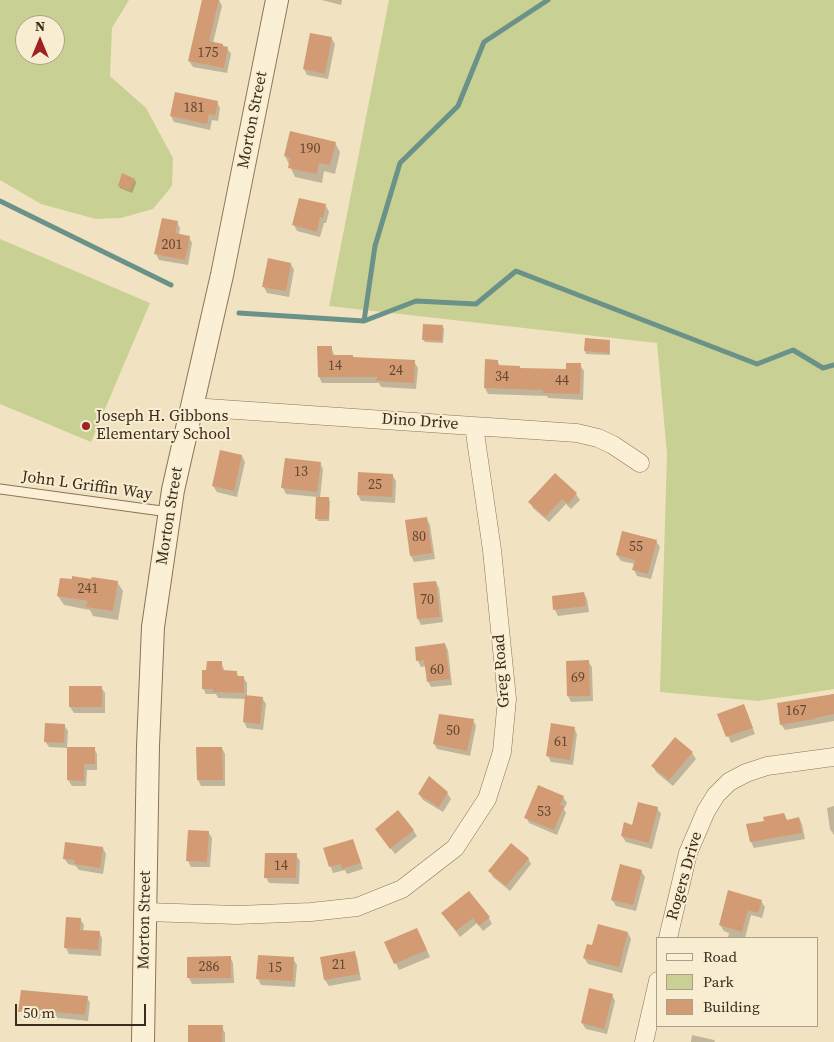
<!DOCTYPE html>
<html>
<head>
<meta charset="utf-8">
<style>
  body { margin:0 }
  #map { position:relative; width:834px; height:1042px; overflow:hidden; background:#f1e3c1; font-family:"Source Serif 4",serif }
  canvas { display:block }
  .legend { position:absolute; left:656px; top:937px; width:162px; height:90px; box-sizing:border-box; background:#f8edd1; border:1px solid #ac9f89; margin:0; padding:6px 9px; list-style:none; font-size:15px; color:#3b2b1c }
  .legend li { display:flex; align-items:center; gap:10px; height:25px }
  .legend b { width:25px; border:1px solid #ac9f89 }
  .north { position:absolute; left:15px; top:15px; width:50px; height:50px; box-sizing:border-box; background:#f8edd1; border:1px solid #ac9f89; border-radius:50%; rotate:0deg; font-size:14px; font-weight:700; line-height:20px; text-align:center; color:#3b2b1c }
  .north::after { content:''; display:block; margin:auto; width:18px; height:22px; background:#a02222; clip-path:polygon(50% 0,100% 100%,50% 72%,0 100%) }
  .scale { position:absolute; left:15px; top:1004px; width:131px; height:22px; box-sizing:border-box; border:2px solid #3b2b1c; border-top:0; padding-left:6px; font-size:15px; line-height:18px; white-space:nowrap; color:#3b2b1c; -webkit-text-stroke:4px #f8edd1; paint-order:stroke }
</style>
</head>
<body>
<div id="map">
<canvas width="834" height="1042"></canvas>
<ul class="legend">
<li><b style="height:6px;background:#fbf0d5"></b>Road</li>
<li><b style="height:14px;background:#c9d094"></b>Park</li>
<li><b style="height:14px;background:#d39b73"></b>Building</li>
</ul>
<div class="north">N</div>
<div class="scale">50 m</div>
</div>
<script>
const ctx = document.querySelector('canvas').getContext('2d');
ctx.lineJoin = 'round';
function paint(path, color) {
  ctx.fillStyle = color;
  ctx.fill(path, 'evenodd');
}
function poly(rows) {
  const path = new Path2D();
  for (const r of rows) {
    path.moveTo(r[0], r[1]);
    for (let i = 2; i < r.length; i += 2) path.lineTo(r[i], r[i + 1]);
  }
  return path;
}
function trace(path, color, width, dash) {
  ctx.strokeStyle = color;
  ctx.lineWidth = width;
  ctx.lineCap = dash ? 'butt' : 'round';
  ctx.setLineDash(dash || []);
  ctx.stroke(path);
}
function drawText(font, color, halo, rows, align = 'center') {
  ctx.font = font + ' "Source Serif 4",serif';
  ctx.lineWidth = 4;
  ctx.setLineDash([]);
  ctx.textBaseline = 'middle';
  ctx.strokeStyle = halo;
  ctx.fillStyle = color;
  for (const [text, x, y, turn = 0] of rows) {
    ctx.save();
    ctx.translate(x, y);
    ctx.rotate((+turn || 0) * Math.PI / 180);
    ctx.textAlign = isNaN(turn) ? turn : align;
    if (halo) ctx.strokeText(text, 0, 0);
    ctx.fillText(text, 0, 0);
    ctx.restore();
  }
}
paint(poly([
  [0,0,129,0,112,28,110,76,146,108,173,158,172,186,153,209,121,218,96,219,41,204,0,180],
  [25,25,55,25,55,55,25,55],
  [389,0,834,0,834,689,758,701,660,692,667,454,657,343,329,306],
  [0,239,150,303,91,442,0,404]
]), '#c9d094');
paint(poly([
  [206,0,219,0,222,6,213,43,222,45,224,47,227,48,231,54,227,73,193,67,189,61],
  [322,0,342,0,341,5],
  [331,38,335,44,328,79,307,75,304,69],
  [176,93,217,102,220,108,218,121,212,120,210,130,174,122,171,116],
  [335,143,340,152,335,174,324,171,322,183,295,177,285,156],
  [135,180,136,183,132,193,120,188,119,186],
  [326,206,329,212,326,223,324,223,320,237,297,231,294,225],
  [177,222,180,228,179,235,189,237,192,243,188,265,159,260,156,254],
  [291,264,294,270,289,297,267,293,264,287],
  [443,327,444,329,443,343,425,342,423,339],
  [586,339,609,341,610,343,610,355,586,354,585,351],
  [319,347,331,347,335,357,414,362,418,368,416,389,381,387,379,383,322,383,319,377],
  [497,361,501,367,520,369,567,371,580,365,584,371,583,400,548,398,547,396,488,394,485,388],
  [242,456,245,462,237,497,217,492,213,486],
  [320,463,323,469,320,498,328,499,330,501,329,521,318,521,317,518,317,497,286,494,283,488],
  [392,475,396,481,395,503,361,501,358,495],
  [576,494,580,500,571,509,566,504,549,522,533,508,530,502],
  [427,519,430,525,435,559,414,562,411,556],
  [656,541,660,547,651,579,637,576,634,570,635,564,621,561,617,555],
  [117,582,123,591,118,620,93,616,90,610,64,605,58,596],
  [436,582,439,588,443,622,421,625,418,619],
  [584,593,587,599,589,612,558,616,555,610],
  [445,644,448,650,452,685,431,687,428,681,426,666,421,667,418,661,416,648],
  [588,661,592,667,593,701,571,702,568,696],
  [221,662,225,672,236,672,239,677,243,677,247,683,247,696,262,698,266,704,263,730,247,728,244,722,246,699,218,698,216,694,206,694,203,688,208,671],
  [101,687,105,693,105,713,74,713,70,707],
  [831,694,834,694,834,721,785,730,781,724,831,696],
  [746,711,755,734,731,743,719,714],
  [473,720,476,726,470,756,437,749,434,743],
  [64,725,68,731,67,748,94,748,97,754,97,770,87,770,86,786,72,786,68,780,69,748,49,747,45,741],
  [574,728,577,734,573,765,551,762,548,756],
  [222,748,225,754,225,786,201,786,198,780,197,749],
  [692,753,696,759,673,786,656,772,653,766],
  [429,778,447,793,451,799,443,812,423,800,419,794],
  [563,797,567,803,564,809,566,813,557,835,529,823,526,817],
  [834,806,834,835,830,829,827,808],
  [657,808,661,814,652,849,626,842,622,836],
  [799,818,802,824,805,839,754,848,751,842,748,825,788,821],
  [376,829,413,830,417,836,395,854],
  [208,832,212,838,210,867,191,867,188,861],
  [353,840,363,869,347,874,345,870,333,873,324,849],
  [103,848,106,854,103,874,79,870,76,866,68,864,64,858],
  [296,855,300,861,299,884,269,883,266,877],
  [528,858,531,864,510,891,493,877,490,871],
  [641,871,645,877,636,911,616,906,612,900],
  [761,901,765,907,762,918,751,915,745,938,728,938,729,933,724,931,720,925],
  [443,914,489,918,492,924,483,931,477,923,460,937],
  [80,919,84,925,83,931,99,932,102,938,101,956,69,954,66,948],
  [628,933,631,939,622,973,588,964,584,958,593,947],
  [420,935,430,957,399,970,386,943],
  [354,952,357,958,361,980,329,986,325,980],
  [230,957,233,963,234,983,192,984,189,978,188,958],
  [293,959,297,965,295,987,261,985,258,979],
  [612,995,615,1001,607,1034,586,1029,582,1023],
  [87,997,90,1003,88,1021,40,1016,40,1019,23,1017,20,1011],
  [222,1027,225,1033,225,1042,189,1042],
  [692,1035,714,1040,715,1042,691,1042]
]), '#0003');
trace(poly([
  [0,201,171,285],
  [239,313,364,321,416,301,476,304,516,271,757,364,793,350,823,368,834,365],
  [364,321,375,246,400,163,458,106,484,42,548,0]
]), '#6a9288', 5);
paint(poly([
  [202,0,219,0,209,41,223,44,223,46,228,47,224,68,188,61],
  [310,33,332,37,325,74,303,69],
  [175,92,218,101,215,116,209,114,207,124,170,116],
  [290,131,336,142,330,165,319,163,317,174,288,168,290,158,284,156],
  [122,173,135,179,130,191,118,186],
  [299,198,326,204,323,218,320,217,317,232,292,225],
  [162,218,178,221,175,233,190,236,185,260,154,254],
  [268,258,291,263,286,291,262,287],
  [423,324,443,325,442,341,422,340],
  [585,338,610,340,609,353,584,351],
  [317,346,332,346,332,355,353,355,353,357,415,360,414,383,376,381,377,377,318,377],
  [485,359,498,360,498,365,520,366,520,368,566,369,566,363,581,363,580,394,543,393,543,390,484,388],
  [220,450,242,455,234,491,212,486],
  [285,458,321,462,317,492,281,488],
  [358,472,393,474,392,497,357,495],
  [555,473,577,493,568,504,562,499,545,517,528,502],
  [316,497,329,497,329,519,315,519],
  [427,517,432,553,410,556,405,520],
  [622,531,657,540,648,574,632,570,635,560,616,555],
  [72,576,91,579,92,577,118,581,113,611,86,607,88,601,57,596,60,578,72,579],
  [436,581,440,617,417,619,413,583],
  [584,592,586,606,553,610,552,596],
  [445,643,450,679,427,682,424,660,416,661,415,647],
  [589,660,590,696,567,696,566,661],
  [207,661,222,661,222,670,237,671,237,676,244,676,244,693,213,692,213,689,202,689,202,670,206,670],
  [69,686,102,686,102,707,69,707],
  [834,694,834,714,815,718,815,719,780,725,777,703],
  [245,695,263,697,260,724,243,722],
  [744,704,753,728,726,737,717,714],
  [439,714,474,719,467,751,433,744],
  [45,723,65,724,64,743,44,742],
  [551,723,575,727,570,760,546,756],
  [675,737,693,752,669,780,651,766],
  [67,747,95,747,95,764,84,764,84,781,67,780],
  [196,747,222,747,223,780,197,780],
  [429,776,448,792,439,807,418,794],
  [538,785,564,796,560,805,564,806,554,830,524,818],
  [638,802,658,807,649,843,621,836,624,822,632,825],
  [398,810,414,830,390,849,375,829],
  [784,813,787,820,799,817,802,833,750,842,746,824,764,821,763,817],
  [188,830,209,831,207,862,186,861],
  [353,839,361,863,342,869,341,864,329,867,323,848],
  [65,842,103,847,100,868,74,864,75,860,63,859],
  [511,843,529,858,506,886,488,871],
  [265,853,297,853,296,878,264,878],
  [620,864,642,870,633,905,611,900],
  [728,890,762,900,758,913,748,910,742,932,719,925],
  [469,891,490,917,479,926,473,918,456,931,441,913],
  [66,917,81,918,80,930,100,931,98,950,64,948],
  [598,924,628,932,619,967,583,958,587,944,592,945],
  [417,928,427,950,394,964,384,942],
  [355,951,359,974,324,980,320,957],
  [258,955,294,957,293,981,256,979],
  [231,956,231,978,187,978,187,957],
  [589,988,613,994,604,1029,581,1023],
  [21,990,88,996,85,1015,37,1010,37,1013,18,1012],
  [188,1025,223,1025,222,1042,188,1042]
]), '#d39b73');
const service = poly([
  [0,489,169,512]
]);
const minor = poly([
  [192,407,577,433,598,438,613,445,640,463],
  [146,912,237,915,311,912,357,907,402,889,455,848,487,799,502,752,507,699,492,550,474,426],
  [668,938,688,853,706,811,716,795,729,782,746,773,767,766,834,757],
  [644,1042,658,981]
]);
const tertiary = poly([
  [143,1042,148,746,153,627,173,490,222,275,277,0]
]);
trace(service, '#8c7357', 11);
trace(minor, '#8c7357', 19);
trace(tertiary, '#8c7357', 24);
trace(service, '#fbf0d5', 9);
trace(minor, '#fbf0d5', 18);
trace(tertiary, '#fbf0d5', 22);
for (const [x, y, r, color] of [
  [86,426,5,"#a02222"]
]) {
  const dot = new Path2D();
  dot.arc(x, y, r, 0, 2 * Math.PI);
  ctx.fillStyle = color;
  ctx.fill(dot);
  trace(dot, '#f8edd1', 2);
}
drawText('14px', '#614732', null, [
  ["175",208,53],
  ["181",194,108],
  ["190",310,149],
  ["201",172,245],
  ["14",335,366],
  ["24",396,371],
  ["34",502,377],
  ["44",562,381],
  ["13",301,472],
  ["25",375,485],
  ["80",419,537],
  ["55",636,547],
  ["241",88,589],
  ["70",427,600],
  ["60",437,670],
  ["69",578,678],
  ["167",796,711],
  ["50",453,731],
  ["61",561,742],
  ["53",544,812],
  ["14",281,866],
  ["21",339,965],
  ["286",209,967],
  ["15",275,968]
]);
drawText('16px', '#3b2b1c', '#f8edd1', [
  ["Morton Street",253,120,-79],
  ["Dino Drive",420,422,4],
  ["John L Griffin Way",87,486,8],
  ["Morton Street",170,516,-81],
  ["Greg Road",502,671,-94],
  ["Rogers Drive",685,876,-74],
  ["Morton Street",145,920,-89]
]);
drawText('16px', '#3b2b1c', '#f8edd1', [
  ["Joseph H. Gibbons",96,417],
  ["Elementary School",96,435]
], 'left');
</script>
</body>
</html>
